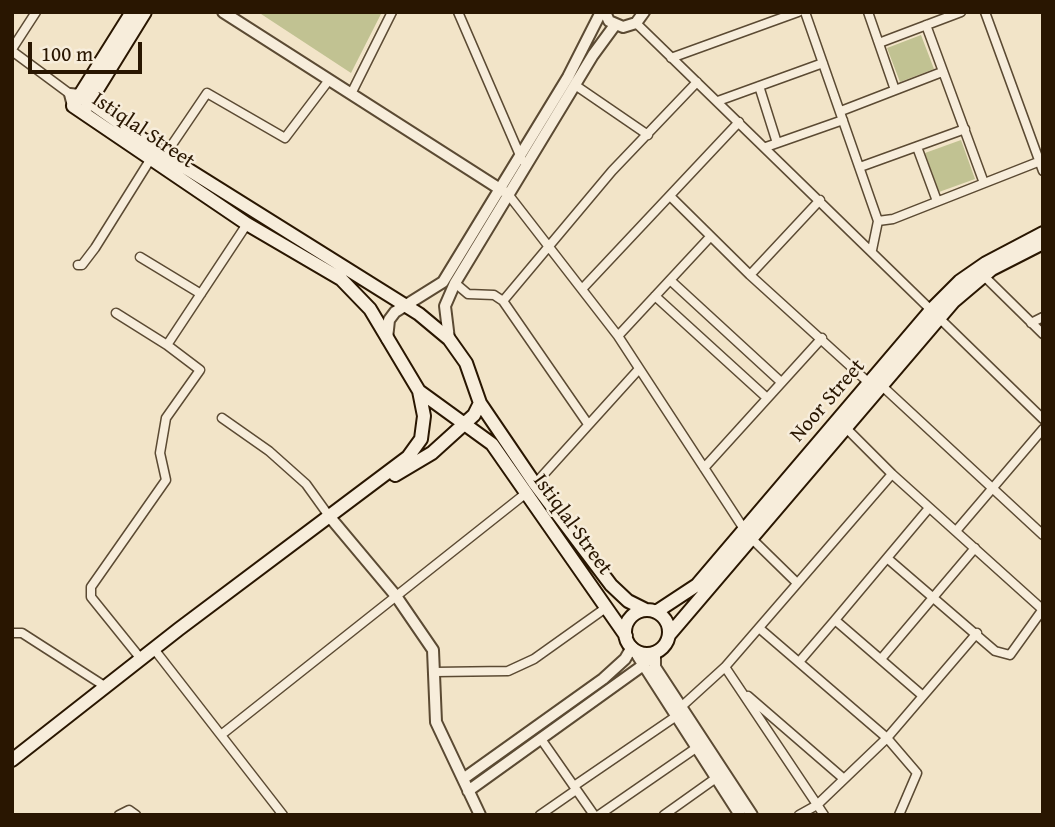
<!DOCTYPE html>
<html>
<head>
<meta charset="utf-8">
<style>
  body { margin:0 }
  #map { position:relative; width:1055px; height:827px; overflow:hidden; background:#f2e4c8; font-family:"Gentium Book Plus",serif }
  canvas { display:block }
  .frame { position:absolute; inset:0; border:14px solid #291601; pointer-events:none }
  .scale { position:absolute; left:28px; top:42px; width:114px; height:32px; box-sizing:border-box; border:4px solid #291601; border-top:0; padding-left:9px; font-size:21px; line-height:24px; white-space:nowrap; color:#291601; -webkit-text-stroke:5px #f7eddb; paint-order:stroke }
</style>
</head>
<body>
<div id="map">
<canvas width="1055" height="827"></canvas>
<div class="frame"></div>
<div class="scale">100 m</div>
</div>
<script>
const ctx = document.querySelector('canvas').getContext('2d');
ctx.lineJoin = 'round';
function paint(path, color) {
  ctx.fillStyle = color;
  ctx.fill(path, 'evenodd');
}
function poly(rows) {
  const path = new Path2D();
  for (const r of rows) {
    if (r.length === 3) {
      path.moveTo(r[0] + r[2], r[1]);
      path.arc(r[0], r[1], r[2], 0, 2 * Math.PI);
      continue;
    }
    path.moveTo(r[0], r[1]);
    for (let i = 2; i < r.length; i += 2) path.lineTo(r[i], r[i + 1]);
  }
  return path;
}
function trace(path, color, width, dash) {
  ctx.strokeStyle = color;
  ctx.lineWidth = width;
  ctx.lineCap = dash ? 'butt' : 'round';
  ctx.setLineDash(dash || []);
  ctx.stroke(path);
}
function drawText(font, color, halo, rows, align = 'center') {
  ctx.font = font + ' "Gentium Book Plus",serif';
  ctx.lineWidth = 5;
  ctx.setLineDash([]);
  ctx.textBaseline = 'middle';
  ctx.strokeStyle = halo;
  ctx.fillStyle = color;
  for (const [text, x, y, turn = 0] of rows) {
    ctx.save();
    ctx.translate(x, y);
    ctx.rotate((+turn || 0) * Math.PI / 180);
    ctx.textAlign = isNaN(turn) ? turn : align;
    if (halo) ctx.strokeText(text, 0, 0);
    ctx.fillText(text, 0, 0);
    ctx.restore();
  }
}
paint(poly([
  [258,12,382,12,351,73],
  [921,35,934,69,900,82,887,48],
  [961,140,975,179,939,192,925,153]
]), '#c1c292');
const minor = poly([
  [458,12,522,160],
  [805,12,878,221,872,250],
  [868,12,895,90],
  [985,12,1043,171],
  [636,23,1043,419],
  [926,25,984,183],
  [879,43,961,12],
  [12,49,36,12],
  [12,51,70,94],
  [671,58,798,12],
  [575,85,648,135],
  [759,86,777,143],
  [351,94,392,12],
  [718,101,823,63],
  [841,111,942,72],
  [766,147,843,120],
  [917,147,937,201],
  [165,155,207,93,285,138,329,80],
  [860,167,965,129],
  [508,194,618,336,744,529],
  [670,196,750,275,869,383],
  [878,221,893,219,1043,160],
  [140,257,201,294],
  [78,265,82,265,95,248,150,160],
  [750,275,820,200],
  [984,276,1043,334],
  [670,280,781,382],
  [455,283,468,294,494,295,503,301,588,424],
  [582,289,739,122],
  [655,296,767,398],
  [503,301,612,171,697,82],
  [116,313,167,345],
  [1031,323,1043,317],
  [618,336,710,237],
  [881,385,1043,535],
  [222,418,269,451,306,484,329,516],
  [845,427,892,474,1042,609],
  [704,468,822,338],
  [535,484,639,369],
  [956,531,1043,429],
  [750,537,797,583],
  [887,558,995,651,1010,655,1043,609],
  [759,628,887,738,917,773,899,815],
  [12,633,22,633,106,687],
  [154,649,283,815],
  [141,659,91,597,91,587,166,480,160,453,166,418,200,370,167,345,247,224],
  [881,659,975,548],
  [799,662,835,620],
  [725,667,824,815],
  [435,672,508,671,534,659,607,607],
  [748,696,844,779],
  [923,696,835,620,929,508],
  [681,707,725,667,892,474],
  [221,735,525,494],
  [541,739,594,815],
  [574,786,675,717],
  [119,815,129,810,136,815],
  [540,815,576,790],
  [599,815,696,748],
  [664,815,716,778],
  [799,815,817,805,887,738,977,633]
]);
const tertiary = poly([
  [223,12,503,191],
  [605,12,609,21,623,27,636,23,644,12],
  [73,106,70,94,80,95],
  [387,339,389,320,395,312,443,282,568,77,601,12],
  [449,339,445,306,455,283,593,55,615,25],
  [329,516,396,596,433,650,436,722,480,815],
  [632,647,740,815],
  [655,652,655,667,752,815],
  [463,779,603,679,625,659,632,647],
  [468,791,642,666,655,652]
]);
const secondary = poly([
  [132,12,73,106,247,224,341,279,370,309,419,391,492,444,626,636],
  [80,95,165,155,419,314,449,339,466,363,480,403,535,484,611,585,628,601,646,610],
  [87,106,145,12],
  [395,475,432,453,474,415,480,403],
  [647,632,22],
  [656,612,697,585,932,309,960,281,986,263,1043,233],
  [669,635,953,302,992,269,1043,243],
  [12,760,179,629,408,457,421,439,424,416,419,391]
]);
trace(minor, '#5b4a33', 11);
trace(tertiary, '#5b4a33', 14);
trace(secondary, '#291601', 16);
trace(minor, '#f7eddb', 8);
trace(tertiary, '#f7eddb', 10);
trace(secondary, '#f7eddb', 12);
drawText('21px', '#291601', '#f7eddb', [
  ["Istiqlal Street",143,131,34],
  ["Noor Street",828,401,-49],
  ["Istiqlal Street",572,525,54]
]);
</script>
</body>
</html>
